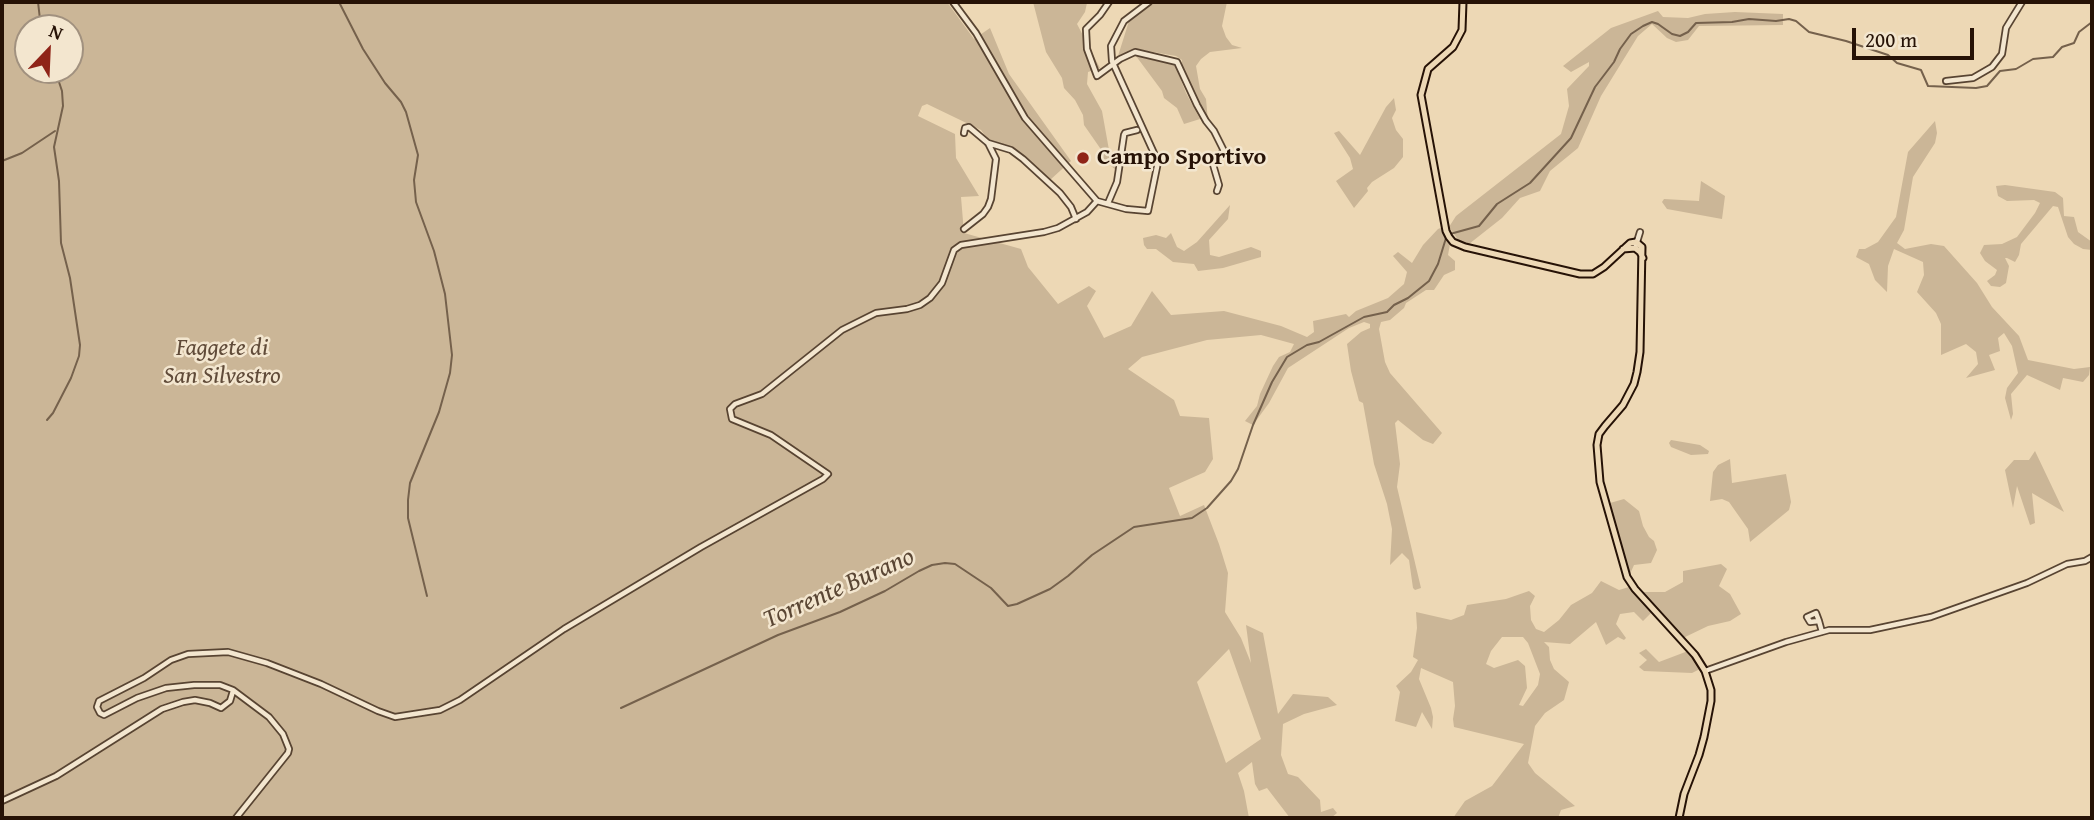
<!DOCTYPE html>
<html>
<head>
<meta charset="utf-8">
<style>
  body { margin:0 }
  #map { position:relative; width:2094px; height:820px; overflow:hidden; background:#edd8b5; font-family:"Gentium Book Plus",serif }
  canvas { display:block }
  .frame { position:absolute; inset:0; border:4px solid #261206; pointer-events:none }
  .north { position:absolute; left:14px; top:14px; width:70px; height:70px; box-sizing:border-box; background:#f3e6cf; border:2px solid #a1917f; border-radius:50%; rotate:23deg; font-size:19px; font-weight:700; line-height:28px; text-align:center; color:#261206 }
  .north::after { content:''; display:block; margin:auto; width:24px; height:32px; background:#8f2418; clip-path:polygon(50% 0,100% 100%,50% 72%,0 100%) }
  .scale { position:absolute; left:1852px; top:28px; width:122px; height:32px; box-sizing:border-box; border:4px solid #261206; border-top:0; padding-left:9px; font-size:21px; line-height:24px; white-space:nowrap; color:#261206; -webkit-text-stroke:5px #f3e6cf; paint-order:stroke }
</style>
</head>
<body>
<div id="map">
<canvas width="2094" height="820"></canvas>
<div class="frame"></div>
<div class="north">N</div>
<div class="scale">200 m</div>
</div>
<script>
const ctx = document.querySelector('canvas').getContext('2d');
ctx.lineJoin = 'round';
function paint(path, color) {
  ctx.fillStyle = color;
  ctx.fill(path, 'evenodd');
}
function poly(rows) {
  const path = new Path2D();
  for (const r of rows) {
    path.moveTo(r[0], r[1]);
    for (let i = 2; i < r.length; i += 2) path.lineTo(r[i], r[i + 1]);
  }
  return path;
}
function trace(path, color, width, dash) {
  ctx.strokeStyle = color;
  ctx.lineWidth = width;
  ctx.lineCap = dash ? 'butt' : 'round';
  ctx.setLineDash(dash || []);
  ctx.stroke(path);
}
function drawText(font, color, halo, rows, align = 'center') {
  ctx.font = font + ' "Gentium Book Plus",serif';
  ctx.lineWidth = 5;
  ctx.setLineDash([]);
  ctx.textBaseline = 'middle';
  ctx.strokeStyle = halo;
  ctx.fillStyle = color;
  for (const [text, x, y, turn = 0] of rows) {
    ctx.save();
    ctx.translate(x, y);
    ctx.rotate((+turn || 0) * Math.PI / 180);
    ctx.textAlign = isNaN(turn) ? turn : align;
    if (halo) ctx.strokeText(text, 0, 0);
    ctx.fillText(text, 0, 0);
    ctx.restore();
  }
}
paint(poly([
  [2,2,947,2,974,39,990,28,1009,74,1071,161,1050,180,1011,149,988,140,981,130,927,104,922,106,918,116,955,134,956,158,979,196,961,197,964,233,1021,249,1028,267,1058,304,1089,286,1096,291,1087,306,1104,338,1131,326,1152,291,1171,315,1224,311,1281,326,1307,337,1314,332,1313,321,1346,314,1349,317,1356,311,1388,298,1404,284,1407,272,1393,256,1398,252,1412,263,1423,245,1438,229,1443,227,1450,244,1448,255,1455,261,1455,270,1444,275,1434,290,1426,290,1406,303,1404,308,1390,320,1381,322,1379,329,1385,362,1390,373,1442,433,1433,444,1423,440,1398,420,1395,423,1400,464,1397,487,1421,588,1415,590,1413,588,1409,560,1402,553,1390,565,1392,529,1387,504,1374,464,1363,403,1359,401,1351,371,1347,344,1361,332,1370,328,1370,324,1364,322,1349,328,1288,368,1269,403,1253,425,1245,421,1257,406,1260,394,1273,366,1279,357,1290,352,1294,344,1261,335,1207,340,1142,357,1128,369,1174,400,1180,416,1209,418,1213,459,1205,472,1169,488,1180,516,1204,505,1219,544,1228,573,1225,612,1241,638,1251,663,1246,625,1263,633,1278,714,1293,694,1328,697,1337,705,1304,714,1283,724,1281,755,1288,774,1298,777,1320,800,1321,812,1333,808,1337,813,1331,818,1290,818,1267,788,1259,791,1255,784,1252,762,1238,773,1244,791,1249,818,2,818],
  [28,28,70,28,70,70,28,70],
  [1229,649,1261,739,1226,763,1197,682],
  [1033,2,1086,2,1087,3,1085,12,1077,24,1100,68,1088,72,1087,84,1102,111,1109,150,1117,171,1103,159,1100,148,1084,125,1083,115,1075,100,1064,88,1062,78,1046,52],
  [1150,2,1227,2,1222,26,1226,37,1232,45,1242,48,1210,52,1201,59,1196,66,1200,89,1206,99,1208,121,1198,103,1182,67,1182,60,1176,56,1136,49,1118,56,1129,21],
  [1658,11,1663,17,1688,18,1705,14,1735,12,1783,14,1783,25,1699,26,1688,40,1676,42,1667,38,1652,24,1638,36,1601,96,1578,148,1550,171,1540,191,1520,198,1502,218,1469,244,1459,241,1449,227,1456,216,1561,134,1569,106,1567,89,1589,66,1589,62,1571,72,1563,66,1611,28],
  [1136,56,1175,65,1186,93,1200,119,1184,124,1177,108,1164,98,1162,91],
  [1394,98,1396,110,1392,118,1396,130,1403,139,1403,157,1394,168,1372,182,1367,188,1368,191,1354,208,1336,181,1353,169,1350,158,1334,133,1339,131,1360,155,1386,107],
  [1935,121,1937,133,1935,143,1913,177,1904,230,1897,243,1905,249,1931,244,1944,246,1977,283,1992,307,2019,336,2028,360,2074,369,2090,367,2089,375,2083,382,2063,378,2060,390,2027,375,2011,394,2013,414,2011,420,2005,398,2007,388,2018,373,2012,346,2004,333,1998,338,2000,351,1989,355,1995,370,1966,378,1978,364,1976,352,1966,344,1941,355,1941,324,1936,313,1917,292,1924,275,1923,262,1894,249,1888,266,1887,292,1875,280,1869,264,1856,257,1859,249,1865,249,1878,242,1896,217,1908,152],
  [1701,181,1725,196,1722,219,1667,209,1662,202,1664,199,1699,201],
  [2005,185,2055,192,2063,198,2064,216,2074,217,2078,232,2092,242,2092,250,2083,249,2074,244,2068,237,2058,207,2053,206,2021,244,2019,255,2015,262,2007,258,2005,258,2009,266,2006,283,2000,287,1991,286,1987,281,1995,275,1997,270,1985,261,1980,253,1984,245,2002,244,2017,237,2035,213,2040,203,2034,200,2007,201,1998,196,1996,186],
  [1230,205,1228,219,1209,240,1210,255,1219,257,1251,247,1261,251,1261,257,1223,268,1198,271,1194,264,1173,262,1156,249,1147,249,1144,245,1143,238,1156,235,1166,238,1171,233,1177,247,1184,251,1197,242],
  [1671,440,1700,445,1709,451,1708,454,1691,455,1671,447,1669,443],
  [2035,451,2064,512,2032,493,2035,523,2030,525,2017,486,2013,508,2005,470,2014,460,2029,460],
  [1730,459,1732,483,1786,474,1791,502,1789,510,1750,542,1748,529,1729,502,1722,499,1710,501,1713,472,1718,465],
  [1624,499,1639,511,1643,526,1649,537,1654,541,1657,550,1651,563,1634,565,1630,574,1626,565,1610,503],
  [1721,564,1727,569,1719,586,1730,594,1741,614,1730,621,1708,626,1683,638,1640,592,1665,592,1683,582,1683,571],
  [1601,581,1619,590,1629,587,1652,612,1643,621,1634,612,1620,614,1616,624,1626,638,1624,640,1618,637,1606,645,1596,622,1570,644,1544,642,1549,647,1550,660,1554,669,1569,682,1564,700,1545,713,1535,726,1528,763,1535,773,1575,806,1561,810,1558,818,1453,818,1465,801,1492,786,1524,744,1454,727,1453,719,1455,706,1453,682,1421,668,1419,679,1431,708,1433,717,1432,729,1422,712,1416,727,1395,721,1400,692,1396,686,1411,672,1418,660,1413,657,1417,628,1416,612,1451,620,1464,615,1467,605,1506,599,1529,591,1535,596,1530,606,1531,620,1536,629,1544,632,1559,620,1571,605,1592,593],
  [1502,637,1523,637,1528,643,1540,674,1538,685,1523,706,1519,705,1527,688,1525,666,1518,660,1494,668,1486,664,1491,651],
  [1646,649,1659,662,1688,651,1700,669,1692,673,1644,671,1639,667,1647,660,1639,653]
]), '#cbb697');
trace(poly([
  [38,2,41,28],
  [339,2,363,49,385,83,401,102,406,112,418,155,414,180,416,202,434,251,445,294,452,355,450,373,439,412,410,483,408,500,408,518,427,596],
  [2,161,22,153,55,131],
  [1450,234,1479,226,1497,204,1530,183,1571,138,1595,87,1614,62,1620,49,1631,34,1643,26,1652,22,1658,24,1672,34,1680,36,1688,32,1696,23,1732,22,1749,19,1776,21,1789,19,1796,21,1809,32,1846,41,1888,55,1897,63,1921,70,1928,86,1976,88,1987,86,2000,71,2016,69,2033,59,2053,57,2062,47,2074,43,2079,32,2092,22],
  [47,420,53,413,71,378,79,356,80,345,70,278,61,243,59,181,54,147,63,106,62,91,55,70],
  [621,708,778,635,840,612,885,591,919,571,932,565,945,563,955,564,991,588,1008,606,1017,604,1050,589,1068,576,1092,555,1134,527,1192,518,1207,508,1231,481,1238,469,1253,425,1272,382,1287,357,1307,345,1319,342,1364,317,1387,312,1394,305,1408,298,1429,281,1438,264,1446,238]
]), '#75614c', 2);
const minor = poly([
  [953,2,976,33,1025,118,1097,201,1126,209,1148,211,1158,162,1112,61,1111,46,1124,21,1149,2],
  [1109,2,1100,15,1086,29,1087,49,1097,76,1120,59,1135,52,1177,62,1197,105,1206,121,1214,131,1224,151,1212,161,1219,185,1217,191],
  [1946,81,1973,78,1992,67,2002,54,2006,28,2022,2],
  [964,133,965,128,969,127,988,143,996,159,991,199,988,207,983,214,964,229],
  [988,143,1011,150,1023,159,1060,193,1071,207,1076,219],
  [1108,203,1117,182,1124,135,1125,133,1137,130],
  [1636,245,1640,232],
  [1819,621,1810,622,1807,617,1816,613,1819,621,1822,632],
  [1705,671,1786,642,1829,630,1870,630,1931,617,2027,583,2067,564,2085,561,2092,557],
  [2,801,56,776,162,709,183,702,195,700,210,703,221,708,230,701,233,691],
  [236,818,288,753,289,749,283,734,269,717,233,690,220,685,194,685,166,688,137,698,104,715,100,713,97,707,99,701,144,678,171,660,188,654,228,652,267,663,321,684,378,711,395,717,440,710,460,700,564,629,701,547,823,479,828,474,771,435,732,419,730,409,735,404,762,394,842,330,876,313,907,309,920,305,930,298,942,283,954,250,961,245,1044,232,1058,228,1087,212,1097,201]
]);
const major = poly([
  [1463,2,1462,30,1453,47,1428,69,1421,95,1446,231,1449,237,1453,242,1465,247,1580,274,1593,274,1604,267,1630,243,1636,242,1642,247,1640,352,1637,372,1634,384,1623,405,1605,426,1599,434,1597,445,1600,482,1627,577,1635,589,1695,655,1705,671,1711,690,1711,701,1704,737,1699,755,1684,794,1679,818],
  [1623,249,1635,248,1640,252,1643,258]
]);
trace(minor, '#584432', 8);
trace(major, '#261206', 9);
trace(minor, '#f3e6cf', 4.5);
trace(major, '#edd8b5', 5);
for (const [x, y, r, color] of [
  [1083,158,7,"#8f2418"]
]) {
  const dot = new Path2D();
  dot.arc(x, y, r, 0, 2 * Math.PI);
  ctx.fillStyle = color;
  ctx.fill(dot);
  trace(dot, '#f3e6cf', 2.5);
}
drawText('bold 24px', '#261206', '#f3e6cf', [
  ["Campo Sportivo",1097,158]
], 'left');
drawText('italic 24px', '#604b39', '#f3e6cf', [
  ["Faggete di",222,349],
  ["San Silvestro",222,377]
]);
drawText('italic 26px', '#5a4634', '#f3e6cf', [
  ["Torrente Burano",839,589,-24]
]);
</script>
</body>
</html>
